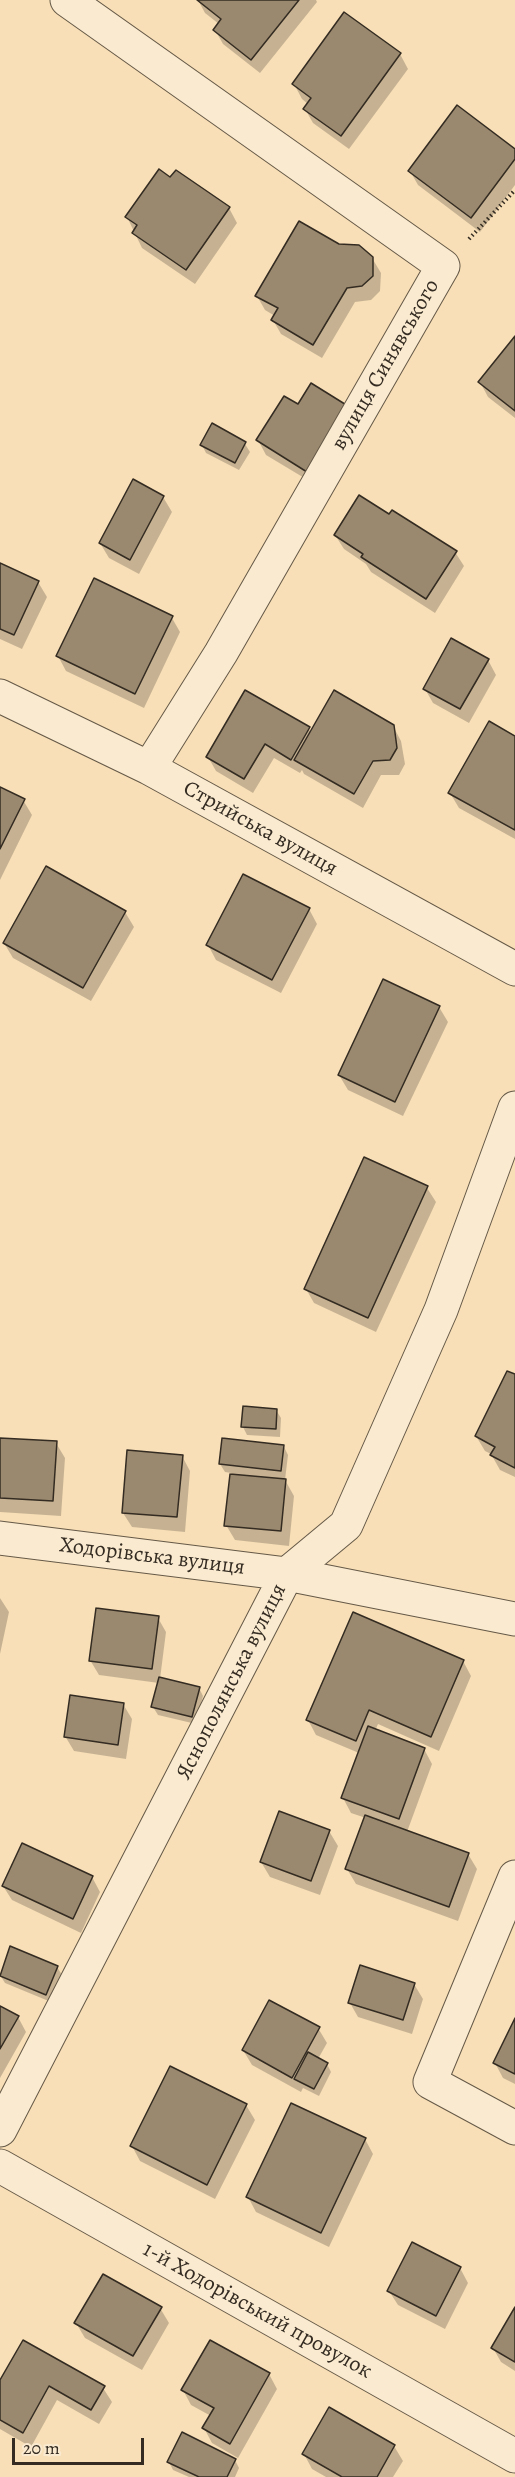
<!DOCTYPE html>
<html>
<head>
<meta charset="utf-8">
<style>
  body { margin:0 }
  #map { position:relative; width:515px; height:2477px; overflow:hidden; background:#f8dfb7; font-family:Alegreya,serif }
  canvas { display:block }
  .scale { position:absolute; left:12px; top:2438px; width:132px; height:27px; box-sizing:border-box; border:3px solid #342c22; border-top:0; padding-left:8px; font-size:18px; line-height:21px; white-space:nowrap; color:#342c22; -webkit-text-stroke:4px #faead0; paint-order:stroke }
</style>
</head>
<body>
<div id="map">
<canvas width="515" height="2477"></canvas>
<div class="scale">20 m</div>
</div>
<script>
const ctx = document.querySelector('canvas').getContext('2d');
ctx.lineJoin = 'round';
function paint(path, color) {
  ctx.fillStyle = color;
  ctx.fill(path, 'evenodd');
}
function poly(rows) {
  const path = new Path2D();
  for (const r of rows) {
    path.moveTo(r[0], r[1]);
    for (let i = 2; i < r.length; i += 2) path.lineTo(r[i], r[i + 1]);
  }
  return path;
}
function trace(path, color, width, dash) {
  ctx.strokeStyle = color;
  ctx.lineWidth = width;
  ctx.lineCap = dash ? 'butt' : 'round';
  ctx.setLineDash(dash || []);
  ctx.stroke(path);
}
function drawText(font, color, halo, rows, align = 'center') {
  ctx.font = font + ' Alegreya,serif';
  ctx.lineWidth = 4.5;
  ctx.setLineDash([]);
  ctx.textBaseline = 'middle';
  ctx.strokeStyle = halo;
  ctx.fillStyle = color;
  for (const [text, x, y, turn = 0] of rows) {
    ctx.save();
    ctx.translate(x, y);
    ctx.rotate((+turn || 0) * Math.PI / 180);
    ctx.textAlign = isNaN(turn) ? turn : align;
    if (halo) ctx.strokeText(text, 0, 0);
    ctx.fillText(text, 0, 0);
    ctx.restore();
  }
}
paint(poly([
  [198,0,316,0,317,2,260,73,223,44,215,30,219,24,205,13],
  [400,54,408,69,349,149,313,123,305,109,308,104,302,99,294,84],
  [515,150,515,185,480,232,418,185,410,171],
  [170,179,229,208,237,223,195,284,142,248,127,217],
  [338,245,372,258,381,273,380,291,371,300,355,302,322,358,281,334,273,320,275,316,265,310,257,296],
  [515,338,515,418,488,397,480,382],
  [298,407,316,485,266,455,258,440],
  [212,426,245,444,250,452,239,470,206,453,202,445],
  [163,497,172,512,139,574,109,558,100,543],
  [389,516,455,552,464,566,435,613,371,572,366,564,344,549,335,535],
  [0,565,38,582,47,597,22,649,0,639],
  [172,618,180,632,144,708,66,671,58,656],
  [488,660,496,675,469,723,433,703,425,689],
  [393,726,401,741,405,764,399,775,381,775,363,808,304,774,302,770,300,773,274,758,253,793,216,771,208,757,309,729,311,733],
  [515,737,515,839,459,808,450,793],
  [0,789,23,800,32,815,0,880],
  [309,909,317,924,281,993,216,960,208,945],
  [125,912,134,927,91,1001,13,958,4,943],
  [439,1007,448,1022,403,1116,348,1090,339,1075],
  [427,1188,436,1202,376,1332,314,1303,306,1289],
  [515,1376,515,1477,500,1470,491,1454,485,1451,476,1436],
  [276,1410,281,1418,280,1437,247,1435,243,1427],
  [0,1439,56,1443,65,1458,61,1516,0,1512],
  [284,1447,288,1455,285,1480,294,1496,289,1546,235,1540,226,1525,231,1473,225,1472,220,1464],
  [182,1456,190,1471,185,1532,132,1527,123,1513],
  [0,1598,9,1612,0,1654],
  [158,1618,166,1632,160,1679,199,1688,203,1696,196,1724,158,1715,153,1707,159,1683,99,1675,90,1660],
  [463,1661,471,1676,439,1751,378,1724,375,1731,424,1749,432,1764,407,1832,468,1854,477,1869,458,1921,356,1884,347,1869,366,1818,351,1813,343,1798,359,1753,316,1735,308,1720],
  [123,1704,132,1719,126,1759,74,1751,65,1736],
  [329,1831,338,1846,320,1895,270,1877,261,1862],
  [92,1877,100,1892,81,1933,12,1900,3,1886],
  [11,1948,57,1967,62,1975,51,2002,5,1983,0,1975],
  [414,1984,423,1999,412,2034,358,2017,350,2003],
  [0,2007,18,2017,26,2032,0,2078],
  [515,2021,515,2084,503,2078,495,2063],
  [318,2028,327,2043,318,2059,327,2064,331,2072,319,2096,303,2088,301,2092,252,2065,243,2050],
  [171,2068,246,2105,255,2120,215,2199,140,2161,132,2146],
  [365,2139,373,2154,329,2247,256,2212,248,2197],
  [460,2268,468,2283,445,2329,398,2305,389,2291],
  [160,2308,169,2323,142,2370,85,2338,76,2323],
  [515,2310,515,2371,501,2362,493,2348],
  [269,2374,277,2389,238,2458,212,2443,204,2428,211,2416,191,2405,183,2390],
  [0,2384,103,2388,112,2402,99,2424,57,2400,31,2447,0,2429],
  [394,2446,403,2461,393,2477,326,2477,312,2469,304,2454],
  [235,2460,239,2468,235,2477,189,2477,173,2470,169,2462]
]), '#0003');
const building = poly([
  [197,0,299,0,251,60,213,30,221,19,197,0],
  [344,12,401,53,341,136,303,109,311,98,292,84,344,12],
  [457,105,515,149,515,159,471,218,408,171,457,105],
  [159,169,170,177,176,170,230,207,186,270,132,233,137,225,125,217,159,169],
  [299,221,339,244,359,245,373,257,373,276,362,286,347,288,313,345,271,320,278,308,255,296,299,221],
  [515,336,515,411,478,382,515,336],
  [311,383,348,406,307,472,256,440,284,396,298,404,311,383],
  [212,423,246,442,235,463,200,445,212,423],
  [133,479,164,496,130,560,99,543,133,479],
  [359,495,389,514,392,510,457,551,426,599,361,557,363,554,334,535,359,495],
  [0,563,39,581,14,635,0,629,0,563],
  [94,578,173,616,135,694,56,656,94,578],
  [451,638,489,659,460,709,423,689,451,638],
  [245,690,310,727,291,760,265,744,244,779,206,757,245,690],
  [334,690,394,725,397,748,390,760,373,761,354,794,294,760,334,690],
  [489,721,515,736,515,830,448,793,489,721],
  [0,787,25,799,0,849,0,787],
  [46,866,126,911,83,988,3,943,46,866],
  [243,874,310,908,272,980,206,945,243,874],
  [383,979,440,1006,395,1102,338,1075,383,979],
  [364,1157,428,1186,368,1318,304,1289,364,1157],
  [507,1371,515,1374,515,1468,490,1455,495,1447,475,1436,507,1371],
  [243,1406,277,1409,276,1429,241,1427,243,1406],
  [0,1438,57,1441,53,1501,0,1498,0,1438],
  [222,1438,284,1445,281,1471,219,1464,222,1438],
  [127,1450,183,1455,177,1517,122,1513,127,1450],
  [230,1474,286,1479,281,1531,224,1526,230,1474],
  [96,1608,159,1616,152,1669,89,1661,96,1608],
  [353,1612,464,1660,431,1737,369,1710,356,1741,306,1720,353,1612],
  [159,1677,200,1687,192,1717,151,1707,159,1677],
  [70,1695,124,1703,118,1745,64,1737,70,1695],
  [368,1726,425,1748,399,1819,341,1798,368,1726],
  [279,1811,330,1830,311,1881,260,1862,279,1811],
  [365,1815,469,1853,449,1907,345,1869,365,1815],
  [22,1843,93,1876,73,1919,2,1886,22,1843],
  [10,1946,58,1966,46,1995,0,1976,10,1946],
  [360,1965,415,1983,403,2020,348,2003,360,1965],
  [269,2000,320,2027,292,2078,242,2050,269,2000],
  [0,2006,19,2016,0,2049,0,2006],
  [515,2018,515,2074,493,2063,515,2018],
  [308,2052,328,2063,314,2089,294,2079,308,2052],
  [170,2066,247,2104,207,2185,130,2146,170,2066],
  [291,2103,366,2138,321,2233,246,2197,291,2103],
  [412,2242,461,2267,436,2316,387,2291,412,2242],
  [103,2274,162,2307,133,2356,74,2323,103,2274],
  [515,2307,515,2362,491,2348,515,2307],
  [23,2340,105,2386,91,2410,49,2386,23,2433,0,2420,0,2380,23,2340],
  [210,2340,270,2373,230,2444,202,2428,214,2408,181,2390,210,2340],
  [329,2407,395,2445,377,2477,342,2477,302,2454,329,2407],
  [182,2432,236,2459,227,2477,199,2477,167,2462,182,2432]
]);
paint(building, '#9a896f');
trace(building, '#342c22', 1.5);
const street = poly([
  [67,0,443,266,221,653,149,768],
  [0,696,149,768,515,969],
  [0,1538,287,1574,515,1619],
  [515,1877,430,2082,515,2128],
  [0,2130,287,1574,346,1525,441,1310,515,1108],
  [0,2166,515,2456]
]);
trace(street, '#655947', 35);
trace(poly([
  [469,239,515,190]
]), '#342c22', 4, [1.5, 3]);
trace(street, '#faead0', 33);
drawText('22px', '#342c22', '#faead0', [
  ["вулиця Синявського",386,365,-60],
  ["Стрийська вулиця",260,829,29],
  ["Ходорівська вулиця",152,1557,7],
  ["Яснополянська вулиця",232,1682,-63],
  ["1-й Ходорівський провулок",257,2311,29]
]);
</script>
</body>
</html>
